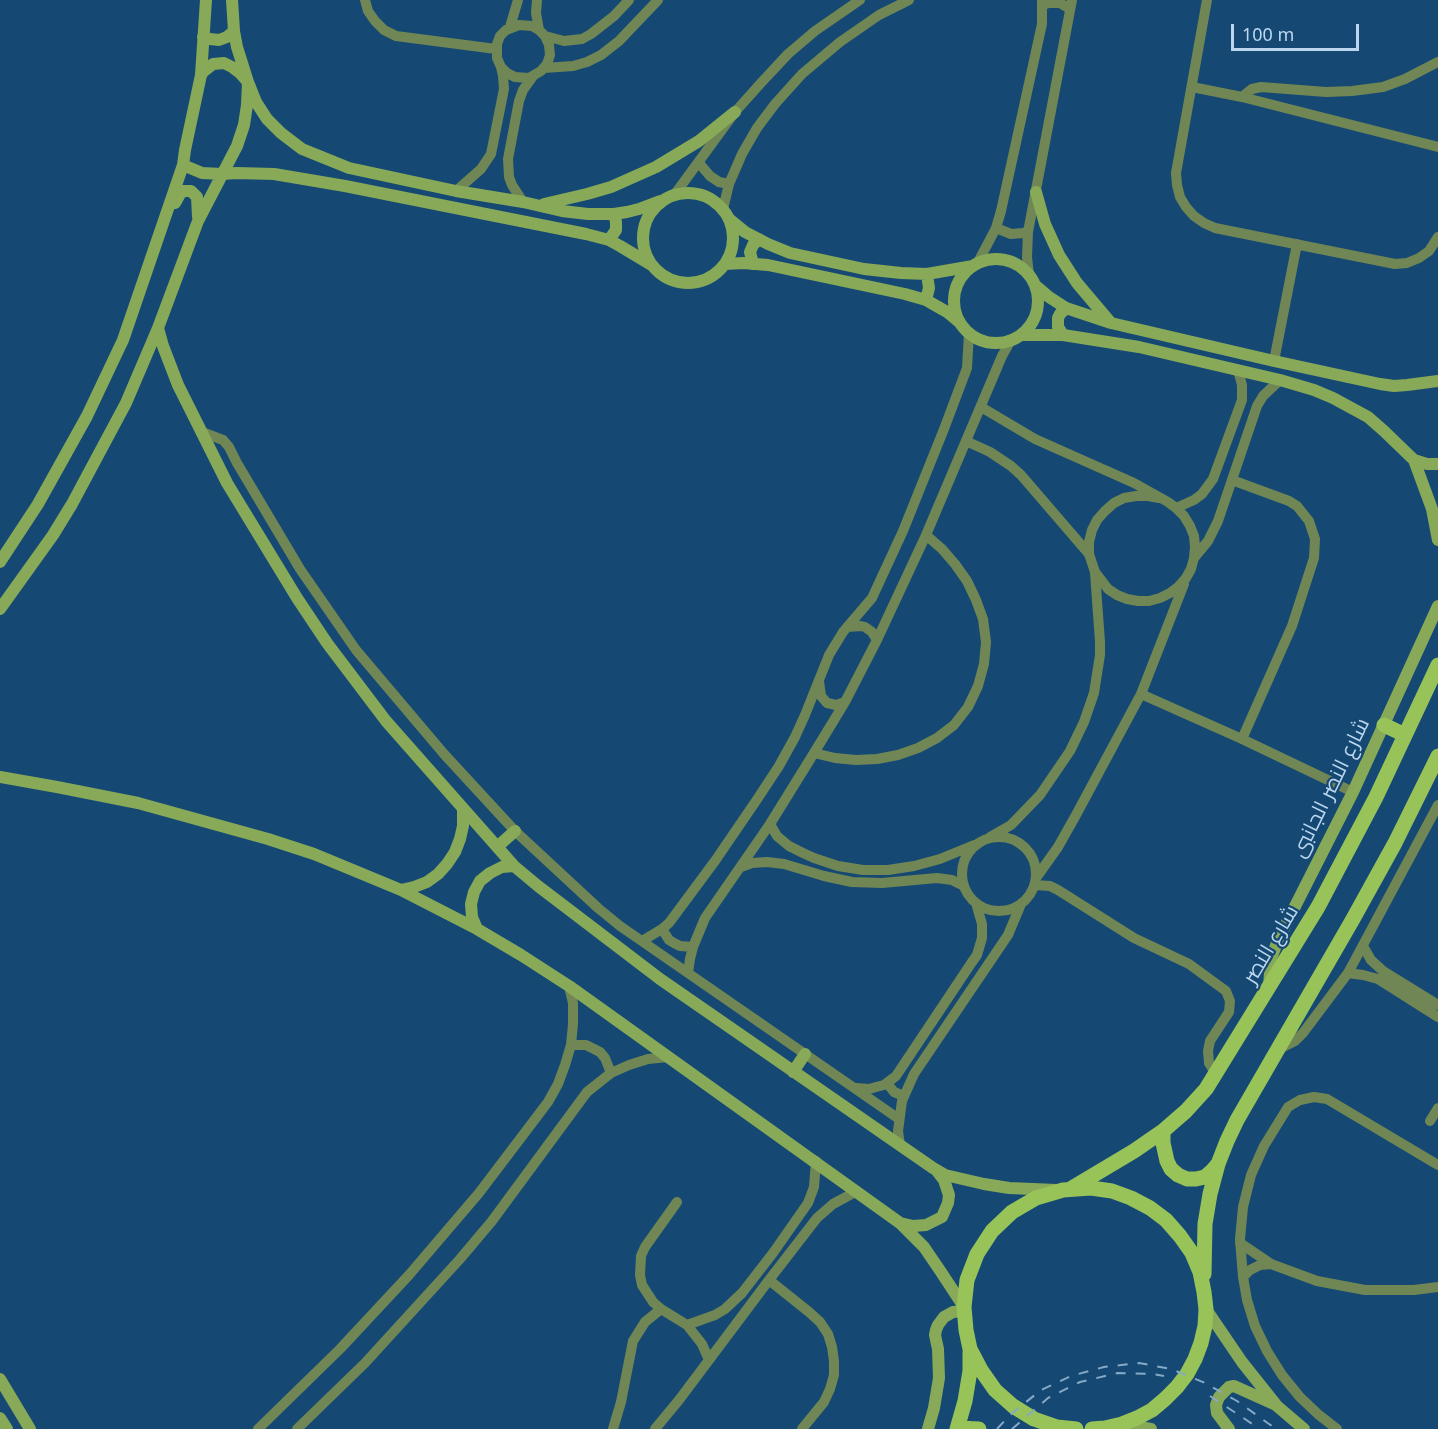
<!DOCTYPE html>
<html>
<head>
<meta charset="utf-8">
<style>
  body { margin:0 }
  #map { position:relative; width:1438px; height:1429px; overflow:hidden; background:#154973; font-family:"Noto Sans",sans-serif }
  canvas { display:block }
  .scale { position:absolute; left:1231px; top:24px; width:128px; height:27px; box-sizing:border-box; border:3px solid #bcd6ef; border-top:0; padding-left:8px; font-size:18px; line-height:21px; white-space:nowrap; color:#bcd6ef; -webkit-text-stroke:4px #154973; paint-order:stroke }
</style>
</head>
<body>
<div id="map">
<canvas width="1438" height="1429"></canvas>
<div class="scale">100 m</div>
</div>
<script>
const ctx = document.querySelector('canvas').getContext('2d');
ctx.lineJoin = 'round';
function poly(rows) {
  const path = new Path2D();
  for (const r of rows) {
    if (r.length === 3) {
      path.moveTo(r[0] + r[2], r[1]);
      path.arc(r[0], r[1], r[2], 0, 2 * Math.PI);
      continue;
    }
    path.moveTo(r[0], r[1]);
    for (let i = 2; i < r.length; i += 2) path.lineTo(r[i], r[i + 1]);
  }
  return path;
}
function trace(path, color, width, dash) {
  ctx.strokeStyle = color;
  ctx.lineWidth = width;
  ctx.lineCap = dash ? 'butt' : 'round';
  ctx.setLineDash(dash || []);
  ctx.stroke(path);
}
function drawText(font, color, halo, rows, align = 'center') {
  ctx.font = font + ' "Noto Sans",Cairo,sans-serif';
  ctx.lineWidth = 4.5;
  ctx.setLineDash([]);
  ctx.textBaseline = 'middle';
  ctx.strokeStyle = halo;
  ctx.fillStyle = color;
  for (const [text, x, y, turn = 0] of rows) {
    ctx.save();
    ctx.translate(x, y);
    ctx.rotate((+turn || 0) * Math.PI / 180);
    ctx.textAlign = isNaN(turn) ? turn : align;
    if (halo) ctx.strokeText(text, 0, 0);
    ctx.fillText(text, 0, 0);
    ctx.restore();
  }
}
trace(poly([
  [365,0,368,11,375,21,384,30,396,36,496,49],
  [537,0,536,13,539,30,545,36,549,45,550,55,547,64,541,71,529,78,515,77,507,73,501,67,497,58,497,44,500,36,506,30,519,25,532,26,539,30],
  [1207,0,1176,173,1177,185,1180,197,1186,207,1194,216,1204,223,1215,228,1395,264,1407,263,1419,258,1429,251,1438,237],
  [1043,5,1048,3,1060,3,1070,9],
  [510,27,518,0],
  [545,36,564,41,582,39,591,34,614,16,629,0],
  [544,68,573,66,587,62,601,55,619,41,658,0],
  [1192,87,1242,97,1438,147],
  [1242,97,1252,89,1261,87,1326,92,1352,91,1383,87,1405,79,1438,62],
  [699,163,710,176,719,182,729,184],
  [456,191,481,169,491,154,504,89,503,76,501,67],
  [675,194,735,112,760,84,788,54,815,31,860,0],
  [523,202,512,185,509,177,508,159,519,101,523,90,533,76],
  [723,209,729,184,742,154,757,128,775,104,802,74,840,42,879,15,909,0],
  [996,228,1011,234,1023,233,1028,232],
  [977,264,996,228,1001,211,1042,24,1042,0],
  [1029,275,1027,257,1028,232,1072,0],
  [1274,361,1297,244],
  [981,407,1035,439,1134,483,1168,502,1176,508,1184,516,1190,526,1194,536,1195,547,1194,558,1191,569,1186,578,1178,587,1170,593,1160,598,1149,601,1138,601,1127,599,1117,595,1108,589,1095,572,1089,554,1089,542,1092,530,1097,520,1105,511,1114,503,1124,498,1136,496,1148,496,1159,498],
  [202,432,223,440,229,447,237,463,300,569,356,650,444,754,515,831,598,908,620,926,899,1119],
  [966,441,990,452,1011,466,1021,475,1089,554],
  [1232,480,1289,501,1297,506,1309,521,1315,539,1314,558,1292,626,1242,739],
  [1176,508,1194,500,1202,494,1213,479,1242,400,1242,385,1238,370],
  [1194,558,1208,541,1218,521,1257,406,1263,396,1280,380],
  [847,627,861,626,865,627,872,632,877,640],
  [819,681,821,696,827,703,836,705,845,702],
  [1141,694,1242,739,1353,792],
  [814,753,835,758,856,760,877,759,898,755,918,748,937,738,954,725,968,707,978,686,984,664,986,642,983,619,976,600,967,581,955,564,942,549,926,535],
  [770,824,777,836,789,846,803,853,814,858,838,866,863,870,888,870,914,866,940,859,974,845],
  [999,874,37],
  [990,837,1011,825,1040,795,1070,751,1084,722,1094,693,1100,655,1100,642,1095,573],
  [741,867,752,863,767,862,784,864,824,876,852,882,882,883,937,878,952,880,964,886],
  [1036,878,1058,847,1076,815,1141,694,1184,584],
  [1035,885,1050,886,1058,890,1134,938,1189,964,1226,991,1230,1001,1229,1012,1210,1041,1208,1051,1209,1063,1216,1074],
  [662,929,669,940,674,943,680,946,693,947],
  [642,941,662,929,669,923,715,861,758,798,779,766,795,737,805,715,829,655,843,632,872,598,903,531,944,429,967,368,969,333],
  [1363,946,1371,960,1383,971,1438,1005],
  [688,973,690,959,693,947,705,918,770,824,814,753,845,702,877,640,926,535,1002,356,1011,340],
  [1348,973,1363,975,1378,979,1438,1017],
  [571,1045,586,1045,600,1052,605,1058,611,1073],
  [1279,1049,1295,1041,1303,1033,1348,973,1438,805],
  [887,1083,894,1092,904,1096],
  [856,1088,869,1089,876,1087,884,1085,896,1076,972,962,977,955,982,938,982,924,976,903],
  [1430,1121,1438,1108],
  [900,1146,898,1131,902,1101,914,1074,1008,935,1021,904],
  [677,1202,645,1247,641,1256,640,1275,642,1285,653,1302,661,1309,687,1325,702,1344,709,1360],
  [1240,1243,1271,1264,1317,1281,1365,1290,1414,1290,1438,1287],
  [1243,1277,1250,1270,1260,1265,1271,1264],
  [769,1280,809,1312,820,1322,828,1334,832,1347,834,1361,834,1375,830,1389,824,1402,802,1429],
  [687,1325,715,1315,725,1309,742,1293,773,1253,808,1203,814,1187,816,1161],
  [258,1429,340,1349,409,1275,479,1193,548,1102,558,1084,565,1065,571,1045,573,1024,573,1003,569,986],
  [297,1429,365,1363,460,1259,492,1221,587,1092,611,1073,629,1065,648,1059,668,1057],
  [613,1429,621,1402,633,1341,645,1322,661,1309],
  [655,1429,679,1400,769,1280,817,1218,833,1204,857,1191],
  [1337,1429,1319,1415,1299,1396,1282,1375,1267,1351,1255,1326,1247,1300,1243,1277,1240,1239,1243,1207,1251,1175,1264,1146,1288,1107,1300,1100,1314,1097,1327,1099,1438,1165]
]), '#708654', 10);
trace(poly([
  [203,37,210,39,219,40,227,37,234,31],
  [201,75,204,71,213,64,224,63,232,67,240,73,248,82,256,102,267,119,281,133,302,149,349,168,456,191,523,202,562,211,588,214,614,214,627,212,639,209,660,201],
  [183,165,202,173,222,174,236,173,274,174,345,186,586,234,609,240,620,246,650,264],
  [1036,192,1045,224,1059,255,1077,283,1110,322],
  [688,238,45],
  [175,203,180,194,183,191,191,191,197,197,198,217],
  [544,204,587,194,611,187,656,167,699,141,735,112],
  [729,219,745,232,768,244,790,253,864,269,901,273,927,274,973,266],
  [609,240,616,230,616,222,614,214],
  [996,301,42],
  [725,264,743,263,768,265,905,294,926,300,947,312,959,322],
  [753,264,750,252,753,245,759,239],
  [1035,285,1049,297,1066,308,1111,323,1274,361,1380,384,1394,386,1407,385,1438,381],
  [926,300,929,288,927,274],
  [158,328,163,346,178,385,227,483,297,598,327,643,386,721,514,866,538,886,660,979,933,1168,945,1175,984,1184,1009,1188,1056,1190],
  [1022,335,1063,335,1139,347,1280,380,1314,390,1333,398,1368,417,1384,431,1414,460,1432,509,1438,540],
  [1063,335,1058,327,1058,318,1060,314,1066,308],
  [1414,460,1427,464,1438,464],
  [0,562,38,504,87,416,123,340,183,165,185,150,201,75,206,0],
  [0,609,53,535,72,504,126,403,158,328,198,221,237,146,244,125,247,105,248,82,237,47,234,31,232,0],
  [0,777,57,787,138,803,268,839,314,854,360,873,401,890,477,929,521,955,569,986,900,1223,924,1247,941,1272,964,1307],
  [497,847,515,831],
  [401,890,414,887,427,882,438,874,447,864,455,852,460,839,463,826,463,809],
  [477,929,472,917,471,904,474,892,480,881,490,873,502,867,514,866],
  [1269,987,1271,959,1278,940,1353,792,1438,606],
  [793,1072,805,1054],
  [900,1223,913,1226,926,1225,942,1217,948,1203,949,1195,944,1180,937,1171],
  [1206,1309,1242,1362,1277,1406,1304,1429],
  [0,1379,30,1429],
  [0,1418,7,1429],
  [1122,1424,1151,1429],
  [928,1429,934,1408,939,1378,938,1349,935,1335,936,1330,938,1325,944,1317,953,1312,964,1311],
  [1229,1429,1217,1413,1216,1405,1219,1397,1229,1387,1234,1386,1274,1404]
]), '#87a958', 12);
trace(poly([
  [1384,725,1405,735],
  [1163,1131,1163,1143,1167,1161,1171,1169,1178,1175,1187,1179,1196,1179,1205,1177,1212,1171,1218,1164],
  [1072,1188,1134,1151,1163,1131,1186,1111,1206,1089,1318,907,1376,797,1438,665],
  [1204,1274,1205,1224,1210,1194,1218,1164,1227,1141,1237,1120,1353,919,1395,843,1438,756],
  [958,1428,979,1429],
  [957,1429,965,1401,970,1371,970,1352],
  [1076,1429,1057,1427,1034,1419,1013,1406,995,1390,981,1370,970,1349,966,1330,964,1307,967,1280,977,1254,992,1231,1012,1212,1036,1198,1063,1190,1091,1188,1112,1191,1131,1198,1150,1208,1166,1220,1180,1236,1192,1253,1200,1272,1204,1292,1206,1309,1205,1326,1201,1343,1195,1359,1187,1374,1177,1387,1165,1399,1152,1410,1137,1418,1122,1424,1105,1428,1092,1429]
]), '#98c359', 15);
trace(poly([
  [1210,1396,1260,1429],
  [997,1429,1010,1415,1041,1390,1071,1376,1104,1367,1139,1363,1171,1369,1205,1383,1237,1401,1276,1429],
  [1012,1429,1048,1398,1080,1382,1118,1373,1152,1374,1164,1376]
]), '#86a9c7', 2, [10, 10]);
drawText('21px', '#bcd6ef', '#154973', [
  ["شارع النصر الجانبى",1331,788,-64],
  ["شارع النصر",1271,945,-59]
]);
</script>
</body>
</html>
